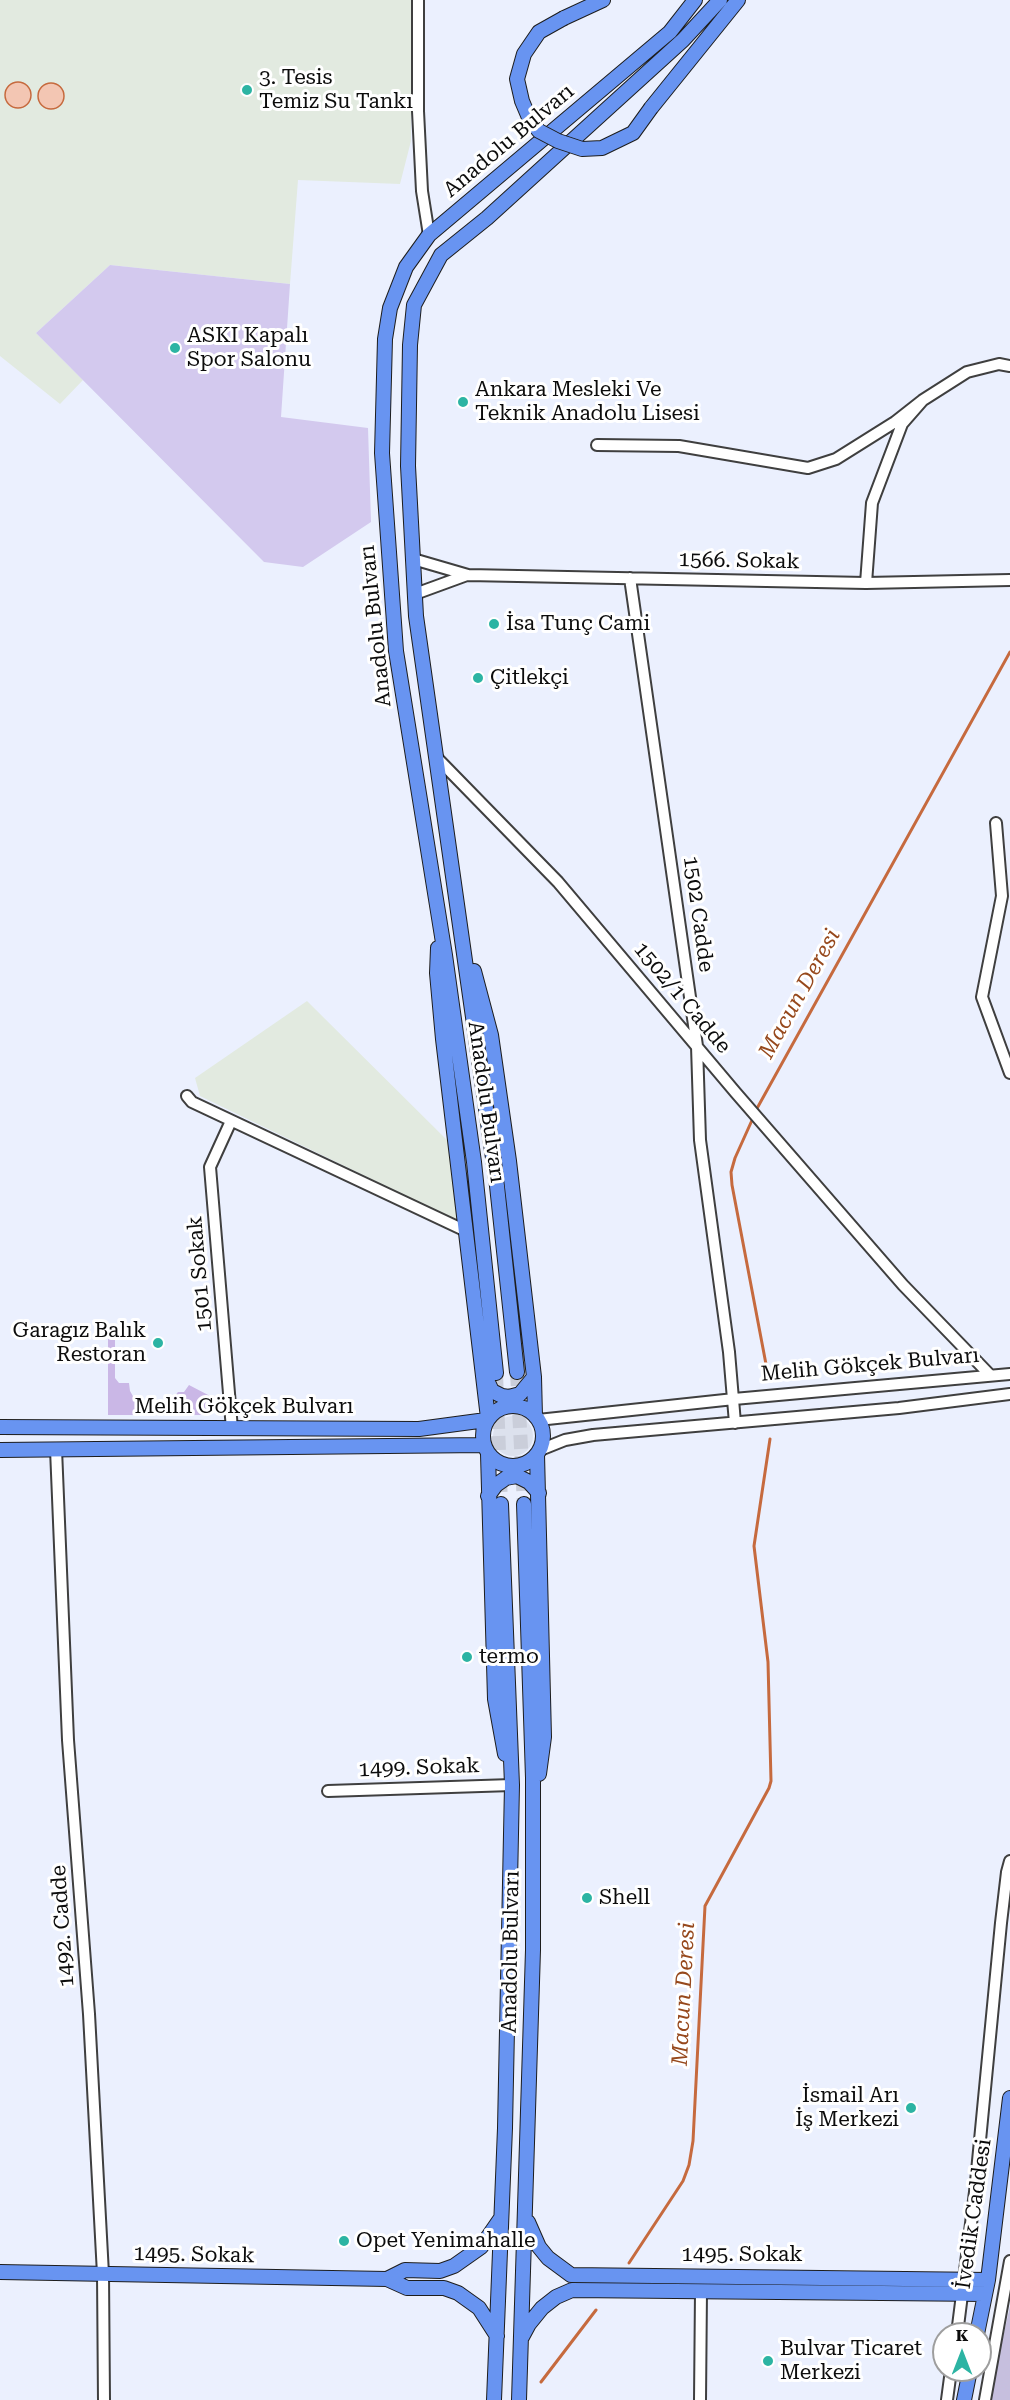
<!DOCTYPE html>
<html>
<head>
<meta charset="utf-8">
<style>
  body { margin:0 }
  #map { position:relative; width:1010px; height:2400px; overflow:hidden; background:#ebf0fe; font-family:"Roboto Serif",serif }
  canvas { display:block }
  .north { position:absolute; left:932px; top:2322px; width:60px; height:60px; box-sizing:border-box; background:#fff; border:2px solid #9e9e9e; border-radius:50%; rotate:0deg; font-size:16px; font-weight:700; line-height:24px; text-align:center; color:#0c0c0c }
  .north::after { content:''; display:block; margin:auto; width:21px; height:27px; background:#2cb4a3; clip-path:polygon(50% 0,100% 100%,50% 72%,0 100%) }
</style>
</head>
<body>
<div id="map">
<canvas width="1010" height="2400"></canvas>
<div class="north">K</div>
</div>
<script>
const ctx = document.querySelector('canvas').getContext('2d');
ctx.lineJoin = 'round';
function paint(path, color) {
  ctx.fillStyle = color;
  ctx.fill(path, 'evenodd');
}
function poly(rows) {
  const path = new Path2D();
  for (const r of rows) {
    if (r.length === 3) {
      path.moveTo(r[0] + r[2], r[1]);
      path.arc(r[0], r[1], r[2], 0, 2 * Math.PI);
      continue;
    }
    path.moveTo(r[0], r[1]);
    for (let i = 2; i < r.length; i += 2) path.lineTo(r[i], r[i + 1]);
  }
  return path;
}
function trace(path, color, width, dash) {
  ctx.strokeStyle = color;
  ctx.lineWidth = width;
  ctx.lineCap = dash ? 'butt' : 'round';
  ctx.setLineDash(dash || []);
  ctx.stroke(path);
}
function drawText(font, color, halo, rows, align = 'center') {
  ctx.font = font + ' "Roboto Serif",serif';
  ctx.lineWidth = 6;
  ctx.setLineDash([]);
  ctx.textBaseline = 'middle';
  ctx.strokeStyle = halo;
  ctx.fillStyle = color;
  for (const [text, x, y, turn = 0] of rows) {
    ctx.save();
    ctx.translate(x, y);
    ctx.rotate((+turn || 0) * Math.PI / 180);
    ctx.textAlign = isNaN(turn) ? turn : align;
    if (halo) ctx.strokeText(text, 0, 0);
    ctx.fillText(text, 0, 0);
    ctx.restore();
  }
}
paint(poly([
  [0,0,411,0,411,141,400,184,298,180,290,284,110,265,36,333,83,380,60,404,0,356],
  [307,1001,450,1143,460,1222,200,1096,195,1078]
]), '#e2eae0');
paint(poly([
  [108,1329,115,1329,115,1378,119,1383,129,1383,130,1391,134,1398,141,1401,150,1402,150,1406,164,1406,164,1400,174,1397,178,1392,184,1392,189,1385,212,1397,207,1412,201,1415,108,1415]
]), '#cab7e6');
paint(poly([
  [1010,2306,1010,2400,989,2400]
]), '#c6bfde');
paint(poly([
  [110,265,290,284,281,417,368,428,371,522,303,567,264,562,36,333]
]), '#d3c9ee');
paint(poly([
  [513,1436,20]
]), '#dce1ed');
const water = poly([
  [18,95,13],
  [51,96,13]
]);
paint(water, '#f3c6b3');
trace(water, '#c66a3e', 1.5);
trace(poly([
  [755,1112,1010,652],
  [753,1118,735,1158,731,1172,732,1185,769,1380],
  [629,2263,683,2181,689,2165,693,2141,705,1906,769,1788,771,1781,768,1662,754,1546,770,1439],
  [541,2382,596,2310]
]), '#c66a3e', 3);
trace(poly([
  [517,1372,524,1504],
  [496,1373,501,1504]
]), '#caceda', 14, [14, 7]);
const minor = poly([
  [418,0,418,111,422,191,429,235],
  [597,445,679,446,808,468,836,459,895,422,923,400],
  [413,559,468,575,866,583,1010,580],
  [630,578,697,1046,700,1140,729,1352,735,1423],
  [866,583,872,503,902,424,923,400,967,372,999,364,1010,366],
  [415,594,467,575],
  [436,757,558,882,736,1093,903,1285,990,1375],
  [996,823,1002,896,982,997,1010,1073],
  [187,1096,192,1102,466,1231],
  [231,1121,210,1167,232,1429],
  [538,1420,734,1399,1010,1374],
  [56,1449,68,1740,89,2014,103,2274,104,2400],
  [540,1450,565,1440,593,1435,899,1408,1010,1394],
  [328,1791,512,1785],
  [957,2334,975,2192,1001,1923,1007,1872,1010,1861],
  [700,2400,701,2291],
  [947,2400,951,2370],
  [985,2400,1010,2261]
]);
const major = poly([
  [564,18,603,0],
  [651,108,738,0],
  [438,948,437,973,443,1039,488,1418],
  [474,971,491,1035,509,1161,534,1377,535,1416],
  [517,1372,497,1186,416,616,408,466,410,345,414,305,441,255,487,218,683,40,720,0],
  [496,1373,474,1162,445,955,396,651,382,453,385,339,390,308,406,267,429,235,670,32,695,0],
  [486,1378,492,1391,502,1396,509,1397,520,1394,534,1377],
  [513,1436,30],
  [0,1427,419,1429,486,1420],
  [0,1450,484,1445],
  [488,1454,495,1699,505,1754],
  [537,1454,544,1737,539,1774],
  [488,1496,496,1485,506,1478,517,1476,529,1482,539,1493],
  [528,2222,539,2247,548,2258,571,2275,988,2280],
  [0,2272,387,2279,407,2288,444,2288,458,2293,479,2308,497,2336],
  [387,2279,405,2270,440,2271,454,2266,481,2247,501,2218],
  [977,2334,988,2280,1010,2098],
  [522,2337,529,2324,542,2308,556,2297,572,2290,985,2294],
  [494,2400,505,2128,512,1785,501,1504],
  [519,2400,533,1950,533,1778,524,1504],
  [964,2400,970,2370]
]);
trace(minor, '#3f3f3f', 14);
trace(major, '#1d1d1d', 16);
trace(minor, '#fff', 10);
trace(major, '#6894f1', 14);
const majorBridge = poly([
  [564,18,539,32,524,54,517,79,522,101,530,120,539,131,558,141,582,149,602,148,633,133,651,108]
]);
trace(majorBridge, '#1d1d1d', 16, []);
trace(majorBridge, '#6894f1', 14);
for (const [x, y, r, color] of [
  [247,90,6,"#2cb4a3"],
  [175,348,6,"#2cb4a3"],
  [463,402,6,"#2cb4a3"],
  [494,624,6,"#2cb4a3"],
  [478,678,6,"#2cb4a3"],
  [158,1343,6,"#2cb4a3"],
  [467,1657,6,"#2cb4a3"],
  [587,1898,6,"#2cb4a3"],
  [911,2108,6,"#2cb4a3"],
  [344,2241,6,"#2cb4a3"],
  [768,2361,6,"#2cb4a3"]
]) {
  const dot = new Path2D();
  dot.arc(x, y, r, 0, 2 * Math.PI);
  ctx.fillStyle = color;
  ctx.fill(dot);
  trace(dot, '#fff', 2);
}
drawText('21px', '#0c0c0c', '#fff', [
  ["3. Tesis",259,78],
  ["Temiz Su Tankı",259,102],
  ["ASKI Kapalı",187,336],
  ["Spor Salonu",187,360],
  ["Ankara Mesleki Ve",475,390],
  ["Teknik Anadolu Lisesi",475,414],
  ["İsa Tunç Cami",506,624],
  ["Çitlekçi",490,678],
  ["Garagız Balık",146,1331,"right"],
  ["Restoran",146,1355,"right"],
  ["termo",479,1657],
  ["Shell",599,1898],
  ["İsmail Arı",899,2096,"right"],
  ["İş Merkezi",899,2120,"right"],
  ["Opet Yenimahalle",356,2241],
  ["Bulvar Ticaret",780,2349],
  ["Merkezi",780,2373]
], 'left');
drawText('21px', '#0c0c0c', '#fff', [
  ["Anadolu Bulvarı",509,141,-40],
  ["1566. Sokak",739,561,1],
  ["Anadolu Bulvarı",376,626,-96],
  ["1502 Cadde",698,914,82],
  ["1502/1 Cadde",682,998,50],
  ["Anadolu Bulvarı",486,1102,82],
  ["1501 Sokak",200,1274,-95],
  ["Melih Gökçek Bulvarı",870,1365,-5],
  ["Melih Gökçek Bulvarı",244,1407],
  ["1499. Sokak",419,1768,-2],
  ["1492. Cadde",63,1926,-94],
  ["Anadolu Bulvarı",511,1952,-89],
  ["İvedik Caddesi",974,2214,-82],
  ["1495. Sokak",194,2255,1],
  ["1495. Sokak",742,2255]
]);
drawText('italic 22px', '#96481c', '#fff', [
  ["Macun Deresi",800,994,-61],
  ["Macun Deresi",684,1994,-87]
]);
</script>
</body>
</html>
